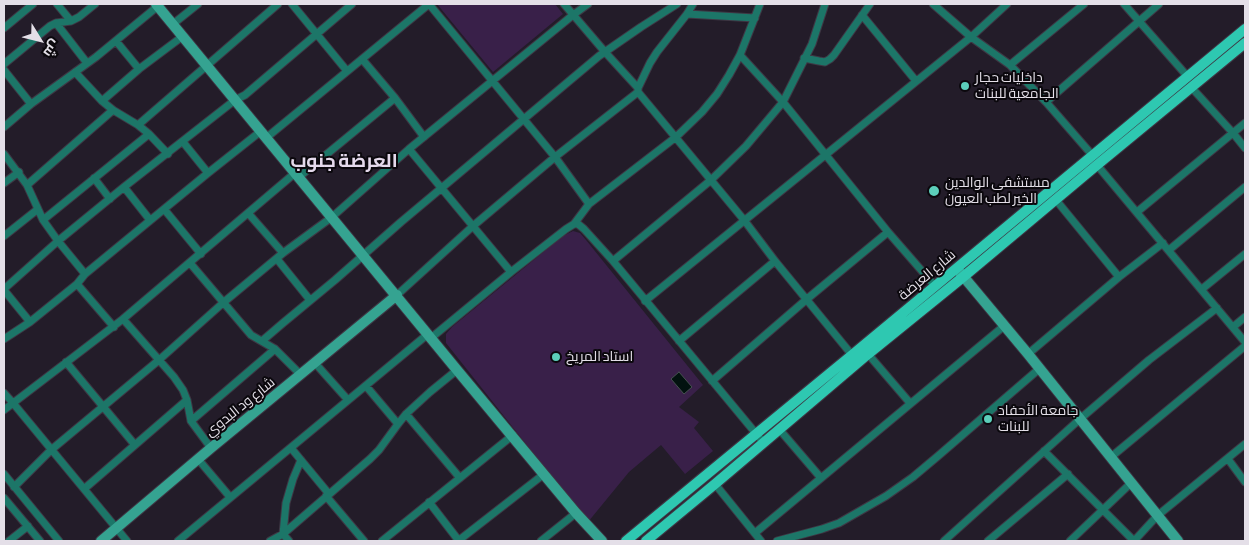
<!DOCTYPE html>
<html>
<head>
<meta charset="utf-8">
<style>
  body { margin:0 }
  #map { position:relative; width:1249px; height:545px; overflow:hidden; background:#231c29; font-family:"Asap Condensed",Cairo,sans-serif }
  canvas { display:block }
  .frame { position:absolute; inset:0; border:5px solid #e4dfe8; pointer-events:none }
  .north { position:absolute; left:15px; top:15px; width:50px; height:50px; -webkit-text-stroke:4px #0b080d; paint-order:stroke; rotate:126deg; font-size:14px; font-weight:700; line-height:20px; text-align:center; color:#e4dfe8 }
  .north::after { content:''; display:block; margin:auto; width:18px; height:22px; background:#e4dfe8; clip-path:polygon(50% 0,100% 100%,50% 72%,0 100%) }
</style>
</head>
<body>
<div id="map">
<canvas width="1249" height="545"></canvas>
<div class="frame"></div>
<div class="north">ش</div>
</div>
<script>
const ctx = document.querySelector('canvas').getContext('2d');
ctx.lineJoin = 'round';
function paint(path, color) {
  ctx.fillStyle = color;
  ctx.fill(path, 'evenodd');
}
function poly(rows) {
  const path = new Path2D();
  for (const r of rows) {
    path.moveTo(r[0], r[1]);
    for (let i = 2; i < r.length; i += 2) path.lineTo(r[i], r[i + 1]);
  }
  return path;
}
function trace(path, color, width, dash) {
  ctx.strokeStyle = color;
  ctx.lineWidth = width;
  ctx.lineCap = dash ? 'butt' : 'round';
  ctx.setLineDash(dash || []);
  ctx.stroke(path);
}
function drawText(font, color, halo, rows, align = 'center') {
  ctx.font = font + ' "Asap Condensed",Cairo,sans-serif';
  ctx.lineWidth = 4;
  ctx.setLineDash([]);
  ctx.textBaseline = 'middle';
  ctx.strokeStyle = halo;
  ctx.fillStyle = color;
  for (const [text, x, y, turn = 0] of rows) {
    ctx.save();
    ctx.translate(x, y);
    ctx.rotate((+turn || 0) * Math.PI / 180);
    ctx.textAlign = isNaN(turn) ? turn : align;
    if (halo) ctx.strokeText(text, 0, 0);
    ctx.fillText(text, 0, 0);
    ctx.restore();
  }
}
paint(poly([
  [437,4,555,4,563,14,493,72],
  [573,231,580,233,586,240,703,385,679,407,699,422,694,428,713,451,685,474,661,445,629,472,588,522,446,343,446,334,452,327,563,236]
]), '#392049');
const water = poly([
  [679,372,692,387,684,394,671,379,679,372]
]);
paint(water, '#02120f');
trace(water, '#465050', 1);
const street = poly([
  [57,4,71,21],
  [292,4,347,71],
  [429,4,555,157,589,204],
  [564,4,605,52,638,88,638,92,744,220,775,261,852,355],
  [933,4,971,37,1010,65,1046,102,1093,156],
  [1124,4,1188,77],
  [687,14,755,18],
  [862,15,916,81],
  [56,23,87,63],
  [173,24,198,4],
  [4,28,33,4],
  [116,41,139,69],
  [740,55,783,102,888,232,935,286],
  [804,58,819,61,825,62,830,59,834,55,870,4],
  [362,59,395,98,424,137],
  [4,64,50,26,56,23,71,21,79,17,95,4],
  [1010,65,1084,4],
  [4,70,31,104],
  [1191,87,1233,133,1245,148],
  [638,88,650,63,657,52,687,14,693,4],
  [102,101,139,69,183,36],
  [1046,102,1159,4],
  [113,110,138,125,149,134,168,154],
  [138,125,278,4],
  [4,127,31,104,96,57,158,6],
  [266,138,429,4],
  [183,142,208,173],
  [409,149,511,272],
  [4,154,27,185,38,209,43,220,58,241,85,274],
  [1097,165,1245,342],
  [299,177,395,98],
  [94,178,110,199],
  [4,183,19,172],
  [27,185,113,110,102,101,75,72],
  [124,187,150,220],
  [1056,200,1119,277],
  [164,209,201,254],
  [1137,212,1245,123],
  [248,213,283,253],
  [43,220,149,134],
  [574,224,578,224,584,229,613,261,763,442],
  [4,236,38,209],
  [1169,250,1245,187],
  [277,259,310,300],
  [613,261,711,180,746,146,783,102,812,44,825,4],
  [190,263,251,335,275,349,300,374],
  [77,284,114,327],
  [4,289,58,241,124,187,235,100,245,95,352,4],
  [1202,289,1245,254],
  [4,290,30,322],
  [397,295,473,226,555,157,638,92],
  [645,301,971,37,1007,4],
  [123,319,174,377,183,390,187,400,191,421,211,448],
  [1233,327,1245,317],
  [431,338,511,272,566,229,574,224,589,204,676,137,702,112,717,94,729,75,740,55,760,4],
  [4,339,30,322,77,284,85,274,119,246,208,173,261,131],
  [262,341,283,323,335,280,401,222,599,56,641,27,677,4],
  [679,341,775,261],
  [868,354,910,403],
  [1028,354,1119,277,1163,243],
  [66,362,135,445],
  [315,363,348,400],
  [712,381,807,299,888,232],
  [366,386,398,424],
  [4,393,13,403,127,541],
  [4,410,123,319,295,173],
  [406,414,460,478],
  [191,421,275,349],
  [779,429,821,478],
  [291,448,329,494],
  [1044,451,1134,541],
  [1111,457,1245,346],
  [198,459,230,497],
  [1228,459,1245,482],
  [4,474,59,541],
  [715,484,761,541],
  [14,487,51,450,159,360,224,302,283,253,332,217,409,149,573,15,588,4],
  [84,489,187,400],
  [326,496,364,541],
  [4,498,40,541],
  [429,502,459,541],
  [755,533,1004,326],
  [9,541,28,526],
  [178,541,428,334],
  [270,541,283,534,370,459,379,450,398,424,406,414,430,392,457,370],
  [289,541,283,534,286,503,293,479,301,460],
  [382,541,513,435],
  [458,541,544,474],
  [541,541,576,513],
  [777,541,822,529,839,523,886,496,913,477,938,456,1039,369],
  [944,541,1080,419,1149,360,1217,308],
  [988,541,1068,474],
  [1070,541,1131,483],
  [1134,541,1157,516,1245,444]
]);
const secondary = poly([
  [156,4,457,370,576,513,602,541],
  [958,270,1028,354,1178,541],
  [101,541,211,448,397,295]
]);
const primary = poly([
  [626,541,852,355,1245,29],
  [646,541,715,484,868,354,963,277,1097,165,1245,43]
]);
trace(street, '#3e3744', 9);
trace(secondary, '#3e3744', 12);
trace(primary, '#3e3744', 12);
trace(street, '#1c7668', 7);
trace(secondary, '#35a391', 10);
trace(primary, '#2ec8b1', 10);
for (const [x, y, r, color] of [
  [965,86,5,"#5cceba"],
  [934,191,6,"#5cceba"],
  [556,357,5,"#5cceba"],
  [988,419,5,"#5cceba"]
]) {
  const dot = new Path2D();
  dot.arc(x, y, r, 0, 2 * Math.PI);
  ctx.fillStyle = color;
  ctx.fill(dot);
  trace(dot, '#0b080d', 2);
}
drawText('14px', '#e4dfe8', '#0b080d', [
  ["داخليات حجار",975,78],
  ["الجامعية للبنات",975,94],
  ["مستشفى الوالدين",945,183],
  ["الخير لطب العيون",945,199],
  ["استاد المريخ",566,357],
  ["جامعة الأحفاد",998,411],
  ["للبنات",998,427]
], 'left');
drawText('14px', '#e4dfe8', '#0b080d', [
  ["شارع العرضة",927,275,-40],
  ["شارع ود البدوي",240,407,-39]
]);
drawText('bold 19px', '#e4d9eb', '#0b080d', [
  ["العرضة جنوب",344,161]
]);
</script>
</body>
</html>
